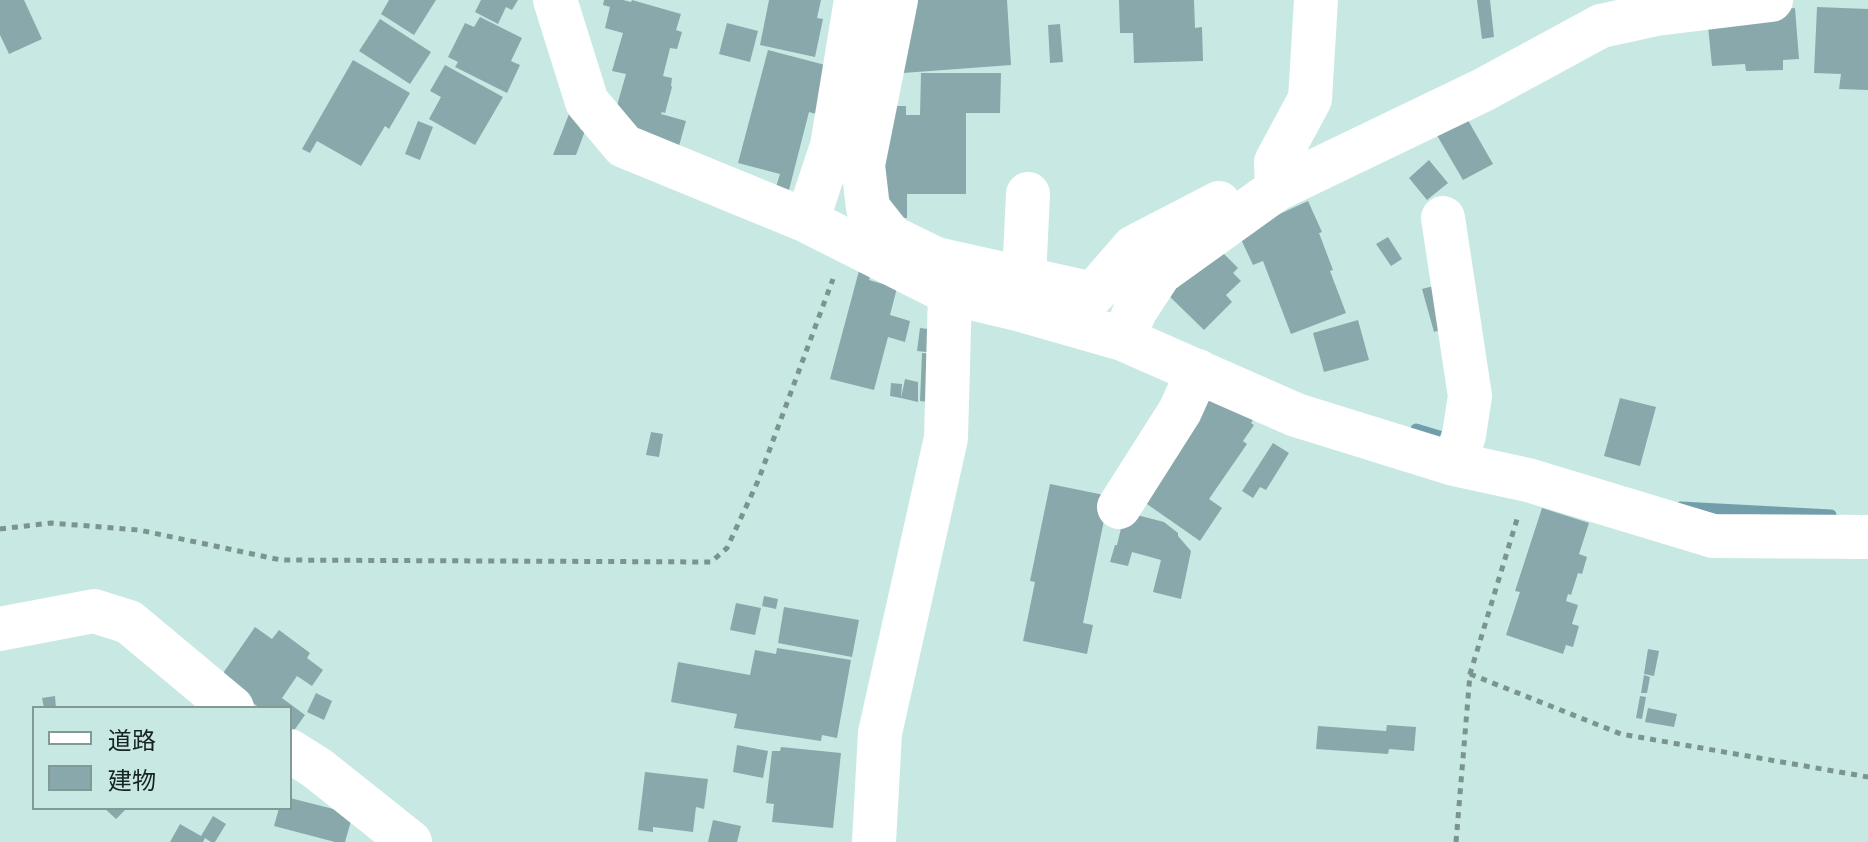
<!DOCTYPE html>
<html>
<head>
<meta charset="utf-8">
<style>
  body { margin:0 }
  #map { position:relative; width:1868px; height:842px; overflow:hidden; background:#c8e9e3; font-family:"Fira Sans","Noto Sans JP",sans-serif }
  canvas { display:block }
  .legend { position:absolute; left:32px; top:706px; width:260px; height:104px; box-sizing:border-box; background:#c8e9e3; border:2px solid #819a96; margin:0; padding:10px 14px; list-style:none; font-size:24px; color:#172422 }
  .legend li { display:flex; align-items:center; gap:16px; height:40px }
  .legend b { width:40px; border:2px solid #819a96 }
</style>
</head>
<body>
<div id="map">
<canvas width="1868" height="842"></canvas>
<ul class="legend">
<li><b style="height:10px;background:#fff"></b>道路</li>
<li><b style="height:22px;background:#88a8ab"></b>建物</li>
</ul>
</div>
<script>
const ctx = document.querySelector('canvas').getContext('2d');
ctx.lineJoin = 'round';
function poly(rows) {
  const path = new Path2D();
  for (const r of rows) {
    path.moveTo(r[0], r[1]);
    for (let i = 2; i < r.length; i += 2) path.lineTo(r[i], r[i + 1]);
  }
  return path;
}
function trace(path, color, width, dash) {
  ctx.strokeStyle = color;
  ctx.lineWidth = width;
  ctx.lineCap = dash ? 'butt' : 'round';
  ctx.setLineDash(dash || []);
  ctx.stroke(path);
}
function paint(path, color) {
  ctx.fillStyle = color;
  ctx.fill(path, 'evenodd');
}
trace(poly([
  [1416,429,1453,440],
  [1681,507,1831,515]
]), '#729eac', 11);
paint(poly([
  [0,0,24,0,42,39,9,54,0,35],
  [389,0,436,0,414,35,381,14],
  [481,0,518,0,512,10,506,7,498,24,475,12],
  [604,0,623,0,631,2,632,0,681,14,676,30,682,32,677,49,670,48,663,76,672,78,671,86,672,87,665,113,662,112,661,114,686,121,679,146,626,126,616,109,626,74,612,71,623,33,605,28,610,7,603,5],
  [769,0,821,0,817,18,823,19,815,57,760,45],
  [911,0,1007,0,1011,65,903,73],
  [1119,0,1194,0,1195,28,1202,27,1203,61,1134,63,1133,33,1120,33],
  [1477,0,1490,0,1494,37,1482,39],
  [1817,7,1868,9,1868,90,1839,89,1841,74,1814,73],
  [1795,8,1799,59,1783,60,1783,70,1746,71,1745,64,1712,66,1707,16],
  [480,17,522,38,511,61,520,65,507,93,455,67,458,62,448,57,465,23,474,27],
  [380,19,431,52,410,84,359,51],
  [727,23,758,31,750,62,719,54],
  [1060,24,1063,62,1050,63,1048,25],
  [768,50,829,66,816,114,809,112,789,190,776,187,780,174,738,163],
  [353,60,410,93,389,129,385,126,361,166,317,141,310,153,302,149],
  [445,65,503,97,475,145,429,119,441,97,430,91],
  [921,73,1001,73,1000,113,966,113,966,194,907,194,907,218,884,217,884,106,906,106,906,115,920,115],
  [569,114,584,119,580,129,585,131,576,155,553,155],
  [1465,115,1493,164,1463,180,1435,132],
  [418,121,433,127,420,160,405,154],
  [1429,160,1448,183,1427,200,1409,178],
  [1308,201,1322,232,1319,233,1333,270,1330,271,1346,313,1291,334,1263,261,1253,265,1238,233],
  [1388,237,1402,259,1391,266,1376,244],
  [1218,248,1238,268,1233,273,1241,281,1226,295,1232,302,1204,330,1165,292],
  [860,267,872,270,869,280,897,288,890,315,910,321,905,342,888,337,874,390,830,379],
  [1441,284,1453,326,1434,332,1422,289],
  [1358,320,1369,360,1324,372,1313,333],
  [920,328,936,330,935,353,917,351],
  [922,353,937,354,939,403,920,401],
  [905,379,918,382,918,402,901,398],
  [891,383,902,384,901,398,890,396],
  [1208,389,1259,411,1251,423,1254,425,1243,441,1247,444,1209,499,1222,508,1200,541,1134,495],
  [1620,398,1656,407,1640,466,1604,456],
  [651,432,663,434,659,457,646,455],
  [1273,443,1289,453,1266,490,1260,487,1253,498,1242,491],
  [1050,484,1109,496,1083,623,1093,625,1087,654,1023,641,1035,582,1030,581],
  [1542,508,1589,523,1579,554,1587,557,1582,574,1578,573,1571,595,1568,594,1566,601,1578,605,1572,624,1579,626,1573,647,1566,645,1563,654,1506,635,1520,592,1515,591],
  [1125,512,1164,522,1178,533,1178,536,1191,551,1181,599,1153,592,1161,560,1132,552,1128,566,1110,562,1115,545,1117,545],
  [764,596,778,599,776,609,762,606],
  [736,603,761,608,755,635,730,630],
  [784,607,859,620,852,657,778,643],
  [255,627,272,639,279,630,310,653,307,658,323,670,312,686,297,676,282,698,305,715,293,732,290,730,290,708,260,708,219,679],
  [777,648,851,660,837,738,822,735,821,741,734,728,737,714,671,702,678,662,750,675,755,650,776,654],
  [1648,649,1659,651,1654,676,1644,674],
  [1644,675,1650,677,1647,693,1641,693],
  [316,693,332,701,324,720,307,712],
  [55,696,56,708,44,708,42,698],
  [1640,696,1646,697,1642,719,1636,718],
  [1648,708,1677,714,1674,727,1645,722],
  [1387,725,1416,727,1414,751,1389,749,1388,754,1316,749,1318,726,1386,731],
  [737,745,768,751,763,778,733,772],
  [781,747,841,753,833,828,772,822,774,804,766,803,772,751,780,751],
  [645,772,708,779,704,809,696,807,693,832,653,827,653,832,638,830],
  [290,798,353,814,345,842,335,842,274,826,279,808,290,808],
  [104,808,127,808,116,819],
  [213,816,226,824,215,842,211,842,205,838,203,842,170,842,180,824,201,836],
  [713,820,741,826,737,842,708,842]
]), '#88a8ab');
trace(poly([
  [0,529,51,523,139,530,281,560,711,562,727,548,758,481,833,279],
  [1470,674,1621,734,1868,777],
  [1456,842,1470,674,1518,516]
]), '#7b948f', 5, [6, 6]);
trace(poly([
  [555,0,587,102,624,146,807,221,950,293,1018,309,1123,339,1296,415,1454,464,1528,480,1713,536,1868,537],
  [896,0,863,165,868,208,891,237,936,259,1093,294,1134,247,1219,203],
  [1277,189,1276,162,1310,99,1316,0],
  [1443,218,1470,396,1464,435,1454,464],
  [807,221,832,146,856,0],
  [1018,307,1024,278,1028,194],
  [1123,339,1135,311,1160,273,1277,189,1483,90,1601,26,1656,14,1771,0],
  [1119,507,1180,411,1198,371],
  [0,629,94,611,129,622,232,708],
  [290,751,317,768,410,842],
  [874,842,880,733,946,438,950,293]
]), '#fff', 44);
</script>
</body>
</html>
